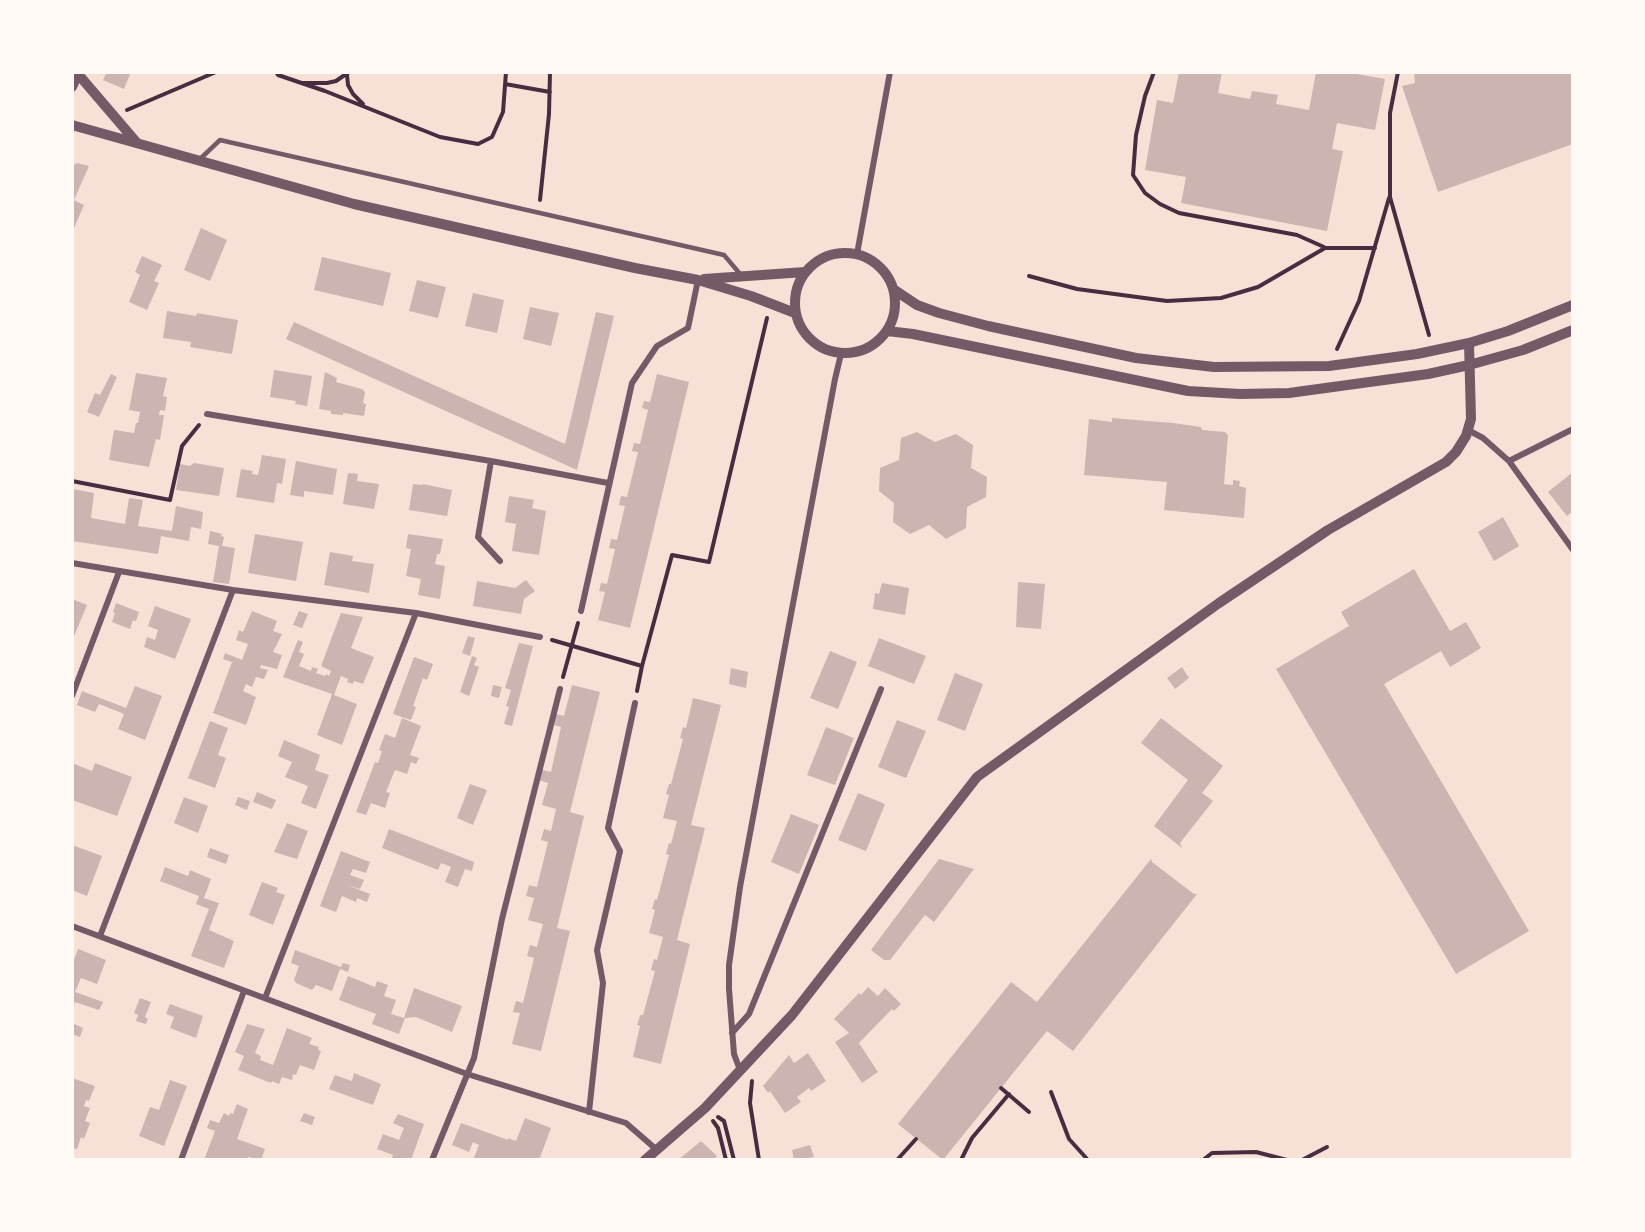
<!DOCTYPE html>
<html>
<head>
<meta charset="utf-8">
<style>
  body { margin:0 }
  #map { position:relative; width:1645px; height:1232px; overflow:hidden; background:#f7e1d7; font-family:"Roboto Condensed",sans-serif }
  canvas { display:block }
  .frame { position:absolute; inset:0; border:74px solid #fffaf5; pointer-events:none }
</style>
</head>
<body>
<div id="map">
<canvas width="1645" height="1232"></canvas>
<div class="frame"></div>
</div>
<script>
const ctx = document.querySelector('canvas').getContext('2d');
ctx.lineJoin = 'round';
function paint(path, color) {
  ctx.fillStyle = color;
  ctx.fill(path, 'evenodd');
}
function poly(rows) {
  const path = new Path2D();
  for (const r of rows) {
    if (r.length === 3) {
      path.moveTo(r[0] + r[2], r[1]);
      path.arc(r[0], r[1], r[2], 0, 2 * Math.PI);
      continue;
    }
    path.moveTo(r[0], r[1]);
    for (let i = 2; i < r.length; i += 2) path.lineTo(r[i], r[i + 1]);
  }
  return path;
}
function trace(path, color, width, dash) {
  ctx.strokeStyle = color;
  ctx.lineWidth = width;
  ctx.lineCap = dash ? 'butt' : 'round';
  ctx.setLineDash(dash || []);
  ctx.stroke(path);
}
paint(poly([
  [107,72,131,72,124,89,103,80],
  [1179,72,1222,72,1218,93,1250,99,1252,91,1278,95,1276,104,1309,110,1316,72,1346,72,1385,79,1375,130,1337,123,1332,149,1343,151,1327,231,1181,203,1186,177,1145,170,1157,100,1173,103],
  [1414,72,1573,72,1573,144,1438,192,1402,86,1415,83],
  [77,163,89,166,74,200,84,205,74,228,72,227,72,166],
  [201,228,227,240,210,281,184,270],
  [142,256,162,265,154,281,159,283,147,310,129,302,140,275,135,272],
  [322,257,391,273,383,306,314,290],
  [417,280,446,287,438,318,409,311],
  [473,293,504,300,497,333,465,326],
  [530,307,559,313,551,346,523,339],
  [167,311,196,316,197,313,238,320,232,354,190,347,191,342,163,338],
  [596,312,614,316,577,470,286,339,294,322,565,444],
  [274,370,312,376,307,406,295,404,296,401,270,397],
  [325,372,337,378,336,382,362,389,365,392,363,403,366,404,364,416,343,413,343,415,331,414,331,411,319,409],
  [136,373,167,378,163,396,167,397,165,411,160,410,159,415,164,415,160,440,156,439,149,467,109,460,114,430,134,433,136,423,138,423,140,412,129,410],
  [111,374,117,377,99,417,87,412,95,393,100,395],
  [657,374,689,382,630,628,598,620,605,592,599,591,601,583,607,584,615,549,609,548,610,544,611,539,617,540,625,506,619,505,621,496,627,497,638,452,632,451,634,443,640,444,648,410,642,408,644,401,650,402],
  [1112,418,1173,423,1201,427,1202,430,1225,432,1228,435,1224,484,1233,485,1233,480,1240,481,1239,486,1246,488,1244,518,1164,510,1167,482,1084,475,1089,419,1112,422],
  [917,432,935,442,956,434,973,445,971,468,987,477,986,497,967,507,966,528,946,539,929,525,910,534,893,522,894,503,879,491,880,468,899,460,901,438],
  [262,455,286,459,282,484,277,483,274,503,236,497,241,469,253,471,252,474,258,475],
  [296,461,337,469,333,495,304,491,304,497,290,495],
  [194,463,224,468,219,496,176,490,180,464,190,466],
  [1573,472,1573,511,1567,516,1548,492],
  [348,473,358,474,357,481,379,484,374,509,343,504],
  [413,484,423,485,423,484,452,490,447,516,409,510],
  [73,489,94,493,91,518,125,524,129,498,143,500,138,526,172,531,176,506,203,512,201,529,191,527,189,541,161,536,158,554,72,541],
  [509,496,534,500,532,508,546,511,539,555,512,551,516,524,505,522],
  [1503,517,1519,546,1494,561,1478,532],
  [210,531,222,534,221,536,224,537,222,546,235,548,229,584,213,582,219,546,208,544],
  [255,534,303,542,296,581,248,573],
  [408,534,443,539,440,554,437,554,435,564,445,566,440,599,418,595,421,579,406,576,411,549,406,548],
  [330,552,353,556,352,561,374,564,369,593,324,585],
  [1414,569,1450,631,1466,622,1481,648,1450,667,1441,651,1384,684,1529,931,1456,974,1276,669,1349,626,1341,612],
  [526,580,535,591,524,599,521,614,473,606,477,581,515,588],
  [1018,582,1045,584,1041,629,1016,627],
  [882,583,909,588,905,615,873,609,875,593,879,594],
  [72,599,87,605,72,641],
  [116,603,139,612,136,621,133,620,130,629,112,622,115,613,113,612],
  [155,606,191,619,175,659,144,647,147,637,155,640,158,630,148,626],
  [252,611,277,621,273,631,282,634,273,652,282,655,277,669,261,665,260,668,268,670,264,679,256,677,252,687,246,684,243,691,256,697,246,725,213,713,232,662,223,659,225,653,242,660,248,644,236,640,239,630,243,632],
  [299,611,308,614,302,628,293,625],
  [341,613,363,617,351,648,374,657,363,684,354,681,353,684,347,682,348,679,341,676,334,695,357,704,342,745,317,735,332,694,283,677,298,640,303,642,299,652,304,654,299,666,311,671,312,667,318,669,316,673,325,676,326,674,329,676,331,671,321,666],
  [468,636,475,638,470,656,462,653],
  [879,638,926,656,914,684,868,666],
  [519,643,533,646,512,726,504,724,509,707,506,706,511,690,505,688],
  [830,651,857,662,838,709,810,698],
  [472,656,477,658,474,665,479,667,469,696,460,692],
  [414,657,433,664,427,680,423,678,413,706,416,707,411,720,393,714],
  [1182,667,1189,678,1175,689,1167,678],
  [731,668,748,672,746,688,729,684],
  [955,673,983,684,965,731,937,720],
  [493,685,502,687,499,698,491,696],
  [572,685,600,692,570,812,584,816,557,928,570,931,541,1051,512,1044,520,1013,513,1012,516,1001,523,1003,534,958,527,956,530,945,537,947,543,924,528,920,534,898,526,896,529,885,537,887,548,842,541,840,544,829,551,831,556,809,542,805,548,783,539,780,542,770,551,772,561,727,554,725,556,714,564,716],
  [135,686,162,696,145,740,118,729,124,714,99,704,95,712,77,705,82,691,126,708],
  [693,698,721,705,691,825,705,828,677,940,690,944,661,1064,633,1057,640,1026,637,1025,639,1019,640,1015,643,1015,655,971,651,970,654,959,657,960,663,937,649,933,655,910,652,909,655,899,657,900,669,855,666,854,669,843,671,844,677,821,663,818,669,795,666,794,669,784,671,784,683,739,680,738,683,727,686,728],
  [402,718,421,726,410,755,419,758,416,764,411,762,407,774,395,770,386,792,390,793,385,808,371,803,366,815,356,812,375,762,378,763,382,751,379,750,385,734,395,738],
  [1161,718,1223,766,1202,793,1213,801,1180,843,1182,848,1154,826,1188,780,1141,743],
  [897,720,926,731,906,778,878,767],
  [210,721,228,728,218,755,226,758,215,788,188,778],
  [826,727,854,738,835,785,807,775],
  [284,740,320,755,315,770,329,775,316,809,301,803,308,786,285,777,292,762,278,756],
  [72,763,92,771,95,763,132,777,117,816,72,800],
  [470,784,487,790,473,825,457,818],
  [257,792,276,800,272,809,253,802],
  [858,793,885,804,866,851,838,840],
  [184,797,208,806,198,833,174,823],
  [238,797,250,801,247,810,235,805],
  [791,814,819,825,799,874,771,862],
  [287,823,308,831,297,859,274,852],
  [389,829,474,862,472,871,465,869,458,887,445,882,451,867,441,863,438,870,382,848],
  [72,845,102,856,87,896,72,890],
  [210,848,229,855,226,864,207,857],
  [341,851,370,862,366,873,353,869,350,875,364,880,360,889,347,885,370,894,367,902,357,898,356,902,342,896,336,912,320,906],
  [939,859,974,869,934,922,925,915,890,960,884,960,871,950],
  [1151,859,1152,862,1194,894,1197,894,1073,1051,1047,1031,943,1160,898,1124,1011,982,1037,1002],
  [165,867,188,876,190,870,211,879,204,898,219,903,209,930,234,941,224,968,191,956,209,909,196,904,199,896,160,881],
  [262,882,278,888,276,892,285,895,273,925,249,915],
  [78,949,106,960,97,984,81,978,75,992,103,1002,99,1010,75,1002,72,1010,72,965],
  [295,950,341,967,343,963,350,965,348,972,340,969,332,991,316,985,312,990,296,983,294,980,299,966,291,963],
  [348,976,375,987,377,981,388,985,384,996,396,1000,391,1014,404,1018,414,988,462,1006,452,1032,416,1017,405,1018,399,1034,372,1024,376,1014,339,1000],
  [868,987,878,996,885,988,901,1004,894,1011,892,1009,859,1043,878,1072,862,1083,835,1042,849,1033,834,1019,859,993,861,995],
  [140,998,151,1002,145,1017,148,1019,146,1024,136,1021,138,1015,134,1013],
  [170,1004,203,1016,196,1038,170,1028,174,1017,166,1014],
  [72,1023,83,1028,80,1037,72,1034],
  [247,1024,265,1029,255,1053,261,1056,260,1060,273,1065,287,1028,312,1038,309,1044,319,1047,318,1050,321,1051,314,1070,300,1065,296,1075,293,1074,292,1080,282,1077,279,1084,272,1081,271,1083,238,1070,244,1056,235,1052],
  [808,1053,826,1081,811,1091,809,1088,797,1097,801,1102,785,1113,770,1091,768,1093,763,1086,789,1055,794,1063],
  [354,1073,381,1084,373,1105,329,1089,335,1075,352,1081],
  [72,1078,95,1086,89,1101,86,1100,84,1106,90,1108,85,1121,90,1123,84,1139,81,1137,77,1149,72,1148],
  [170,1080,187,1086,164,1146,139,1136,150,1107,159,1110],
  [237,1104,248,1109,237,1139,265,1149,261,1160,248,1157,247,1160,204,1160,215,1131,207,1128,210,1120,219,1123,224,1113,229,1116,230,1113,233,1114],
  [304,1113,315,1117,312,1125,300,1121],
  [398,1114,424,1124,411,1160,391,1160,393,1155,377,1149,383,1134,399,1140,404,1128,393,1123],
  [525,1118,551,1128,539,1160,473,1160,479,1145,473,1142,469,1152,452,1145,461,1123,508,1140,508,1138,516,1141],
  [701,1141,717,1156,713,1160,678,1160],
  [810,1145,814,1157,794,1160,792,1150]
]), '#ccb4b1');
trace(poly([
  [276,72,278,75,325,91,440,137,478,144,492,137,503,112,506,72],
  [1154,72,1145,96,1136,135,1133,175,1145,193,1160,204,1179,213,1297,235,1324,247],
  [1398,72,1390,113,1390,197,1429,335],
  [347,75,348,85,353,94,363,104],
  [303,83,327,83,336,81,349,72],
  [505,84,550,92],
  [127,110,216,72],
  [540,200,549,114,550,72],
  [1029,276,1077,289,1167,301,1221,298,1258,287,1325,248,1375,248],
  [1337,349,1359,301,1389,198],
  [72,481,170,500,182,446,199,425],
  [552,640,642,666,672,555,709,562,767,318],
  [563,677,578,623],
  [637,691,642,666],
  [752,1081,750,1103,759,1160],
  [1001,1088,1029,1112],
  [1051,1092,1069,1139,1088,1160],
  [718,1117,724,1121,734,1160],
  [713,1121,718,1128,726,1160],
  [897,1160,916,1139],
  [961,1160,972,1138,1009,1094],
  [1203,1160,1212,1153,1256,1152,1287,1160],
  [1302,1160,1327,1147]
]), '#4a2c40', 4);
trace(poly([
  [200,159,220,140,724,255,741,275]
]), '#755966', 4.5);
trace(poly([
  [857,254,890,72],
  [207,414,491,461,608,483],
  [1468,430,1483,438,1509,461,1573,550],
  [491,461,478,537,500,561],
  [1509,461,1573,429],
  [72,563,233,590,416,613,540,637],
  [581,611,632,383,657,346,688,328,698,280],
  [72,696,119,572],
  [72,926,467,1074,626,1123,657,1150],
  [100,936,233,590],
  [265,998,416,613],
  [732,1033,749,1014,881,689],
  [740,1070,734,1054,729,989,729,965,740,887,835,379,841,354],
  [589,1112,603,983,597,950,620,851,608,828,635,703],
  [181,1160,244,991],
  [432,1160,474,1058,502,919,560,689]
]), '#755966', 6);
trace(poly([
  [78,74,137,143],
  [72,87,79,72],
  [72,125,354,204,635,268,698,280,751,296,795,313],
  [845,303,50],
  [704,279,805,272],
  [893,289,917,305,939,313,988,326,1136,358,1214,367,1329,366,1417,354,1469,343,1508,331,1573,305],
  [887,331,913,334,1188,391,1240,394,1289,393,1428,374,1469,365,1523,350,1573,330],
  [645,1160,705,1108,792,1015,977,777,1219,603,1328,530,1446,462,1456,452,1466,436,1471,419,1469,343]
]), '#755966', 10);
</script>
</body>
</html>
